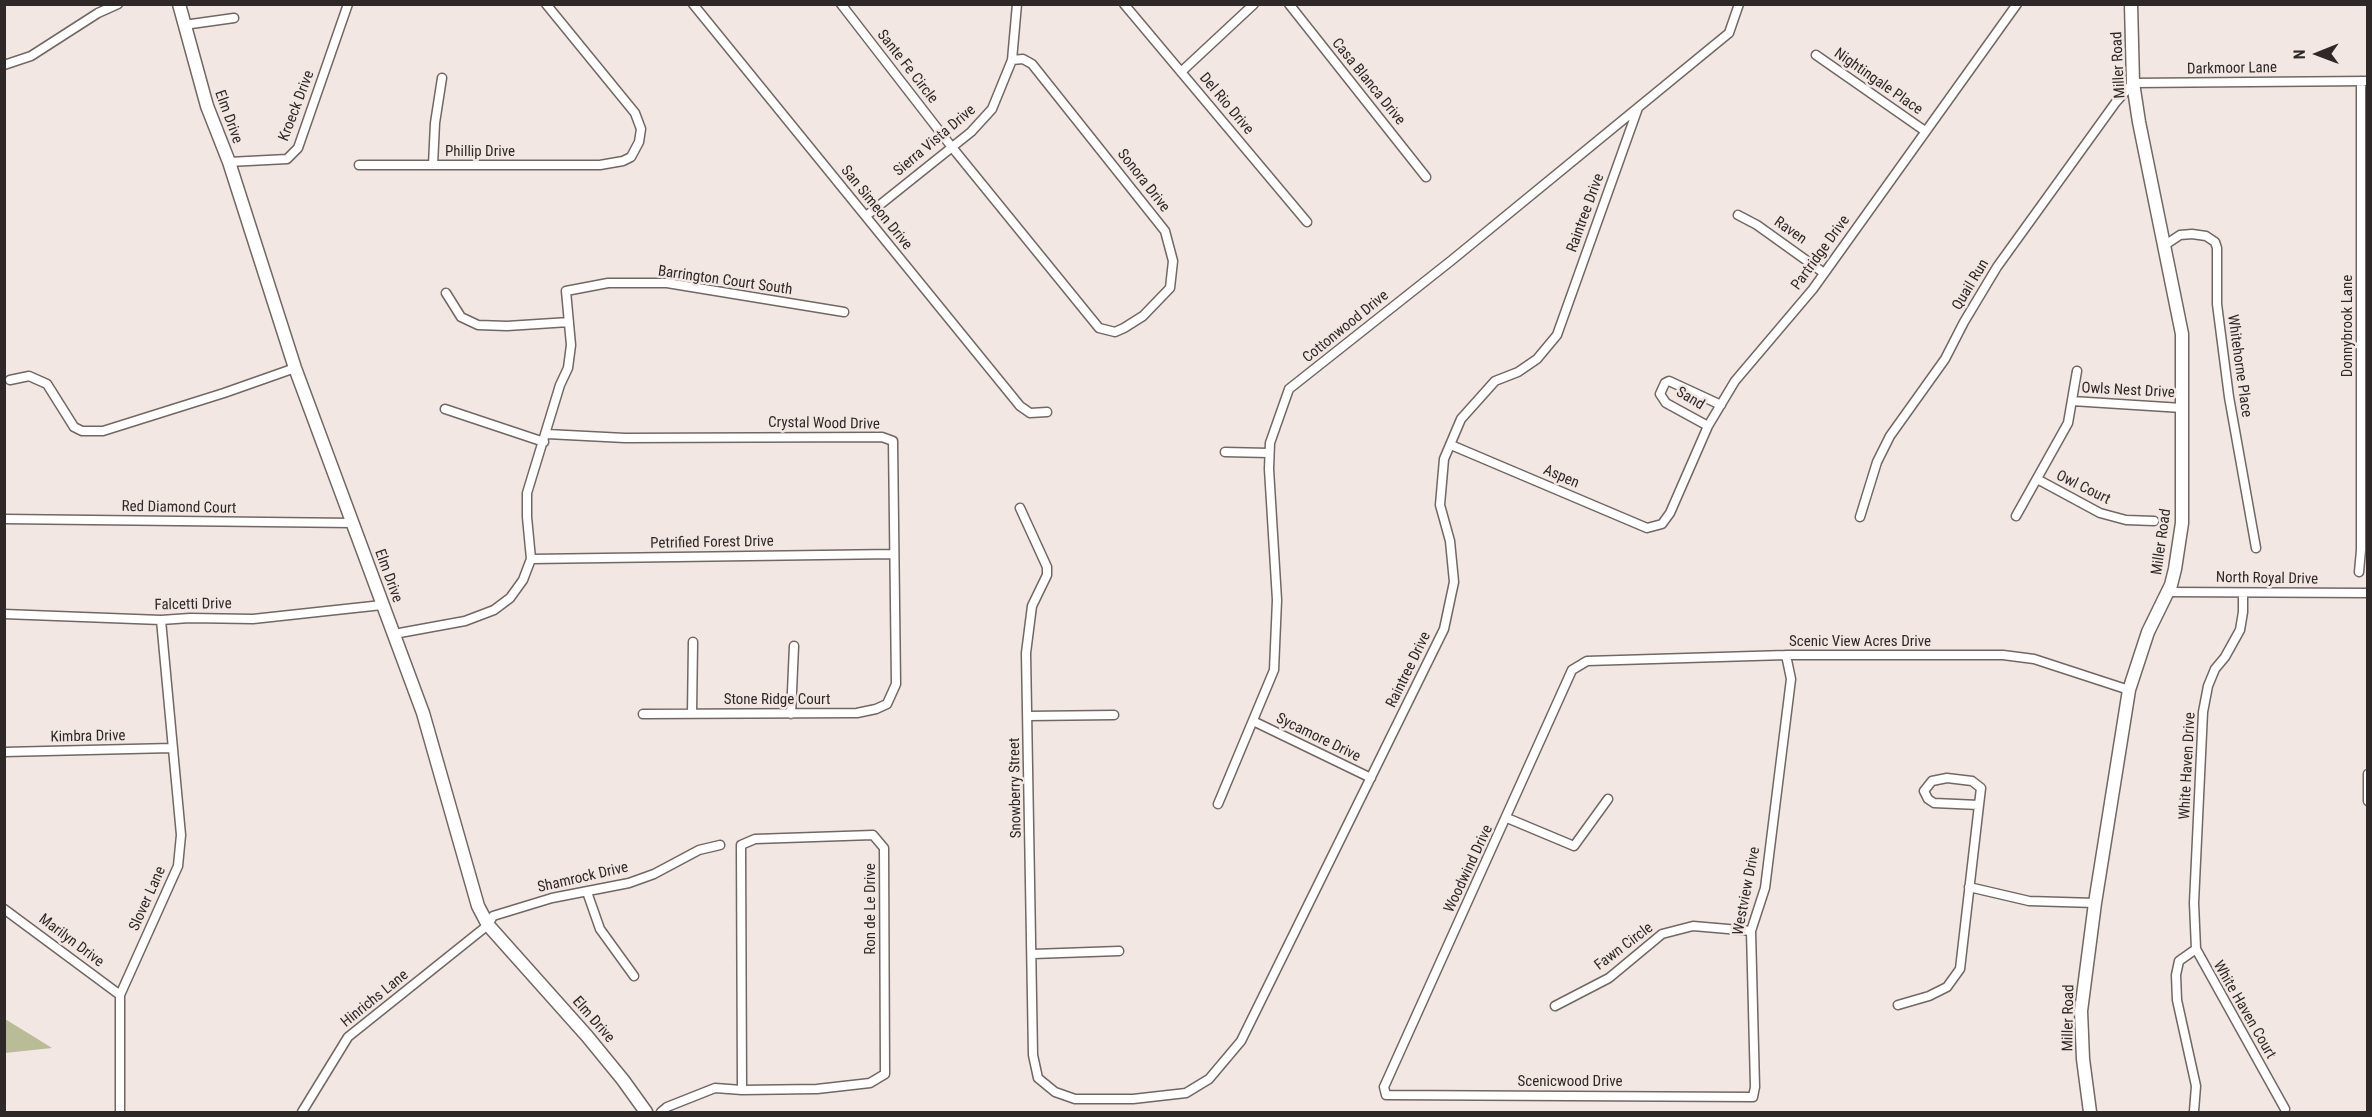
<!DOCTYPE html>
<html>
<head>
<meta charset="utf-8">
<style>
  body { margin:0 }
  #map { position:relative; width:2372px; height:1117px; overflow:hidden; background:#f3e7e3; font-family:"Roboto Condensed",sans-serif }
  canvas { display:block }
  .frame { position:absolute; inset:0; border:6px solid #2e2928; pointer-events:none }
  .north { position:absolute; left:2288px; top:24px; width:60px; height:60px; -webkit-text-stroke:4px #f3e7e3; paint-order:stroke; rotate:269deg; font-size:16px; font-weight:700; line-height:24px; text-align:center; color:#2e2928 }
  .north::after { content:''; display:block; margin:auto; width:21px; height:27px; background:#2e2928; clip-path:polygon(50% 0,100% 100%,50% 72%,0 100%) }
</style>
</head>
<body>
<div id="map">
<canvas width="2372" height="1117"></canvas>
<div class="frame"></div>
<div class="north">N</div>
</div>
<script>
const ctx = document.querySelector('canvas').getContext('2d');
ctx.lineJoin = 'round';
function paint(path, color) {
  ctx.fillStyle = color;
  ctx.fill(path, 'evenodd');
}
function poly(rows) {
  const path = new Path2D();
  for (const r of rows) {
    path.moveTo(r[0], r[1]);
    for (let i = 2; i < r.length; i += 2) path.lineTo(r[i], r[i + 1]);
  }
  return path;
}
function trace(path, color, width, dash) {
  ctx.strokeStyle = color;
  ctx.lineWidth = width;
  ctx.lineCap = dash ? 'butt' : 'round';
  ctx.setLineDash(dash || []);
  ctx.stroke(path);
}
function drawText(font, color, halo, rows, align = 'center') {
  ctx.font = font + ' "Roboto Condensed",sans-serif';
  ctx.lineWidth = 5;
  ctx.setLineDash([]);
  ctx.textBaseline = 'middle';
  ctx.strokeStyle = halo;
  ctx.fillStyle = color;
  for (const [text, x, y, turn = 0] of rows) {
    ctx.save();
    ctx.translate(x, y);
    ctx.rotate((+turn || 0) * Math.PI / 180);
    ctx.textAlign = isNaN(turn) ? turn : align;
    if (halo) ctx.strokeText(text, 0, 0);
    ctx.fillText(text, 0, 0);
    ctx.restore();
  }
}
paint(poly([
  [5,1019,36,1038,52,1048,5,1053]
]), '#b9bc97');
const street = poly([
  [693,4,1020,406,1030,413,1047,412],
  [841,4,951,146,1099,328,1115,332,1124,328,1143,316,1170,288,1173,261,1165,231,1032,64,1023,59,1012,60],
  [1124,4,1307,222],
  [1289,4,1426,177],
  [184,25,234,18],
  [1816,55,1925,131],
  [4,65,31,56,98,13,118,4],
  [1181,72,1254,4],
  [229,162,287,159,298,148,348,4],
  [359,165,600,165,623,161,631,157,639,142,641,129,635,113,546,4],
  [433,165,435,123,442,78],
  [1738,215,1757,225,1824,273],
  [866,216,971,132,992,109,1012,60,1017,4],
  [2165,245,2180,235,2192,234,2206,236,2215,242,2217,248,2217,304,2229,397,2256,548],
  [446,293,461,317,478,325,507,326,569,322],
  [10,380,29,376,47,384,74,427,82,431,103,431,224,393,295,368],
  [2072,401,2182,408],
  [445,409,544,442],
  [1708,426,1666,403,1660,394,1665,383,1669,381,1721,405],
  [547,434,625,438,882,437,893,441,896,684,887,704,876,709,857,713,643,714],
  [1451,445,1647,528,1662,524,1670,513,1708,426,1735,381,1813,289,2017,4],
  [1225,452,1269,453],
  [2037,479,2100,513,2126,520,2154,521],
  [1020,508,1047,567,1047,575,1032,606,1026,653,1033,1055,1038,1078,1055,1092,1075,1099,1133,1099,1186,1093,1209,1079,1241,1041,1444,629,1454,582,1450,541,1440,505,1444,459,1461,419,1495,381,1518,372,1537,359,1557,335,1638,108],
  [2016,516,2068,423,2077,371],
  [1860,517,1877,462,1890,436,1945,359,1964,322,1997,267,2116,102,2133,83,2368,81],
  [4,519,353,523],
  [531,559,894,554],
  [2359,572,2361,550,2361,81],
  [2167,592,2368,593],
  [2243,593,2243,612,2240,630,2225,657,2215,669,2208,686,2203,712,2194,903,2196,949,2285,1109],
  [4,614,161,620,190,618,253,619,382,605],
  [394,634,465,621,494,610,510,598,523,580,531,559,527,517,527,493,560,385,568,368,571,345,566,291,608,283,667,283,844,312],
  [1786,655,1791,679,1765,888,1751,931,1755,1087,1753,1097,1386,1095,1384,1087,1572,670,1587,661,1786,655,2003,655,2034,659,2129,690],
  [692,714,693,642],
  [791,714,794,646],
  [1028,716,1114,715],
  [1253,721,1371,778],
  [4,752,172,748],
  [2368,774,2368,801],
  [1218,804,1274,670,1277,600,1269,469,1270,443,1289,389,1452,260,1729,33,1739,4],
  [1507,818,1574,846,1608,799],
  [1969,887,2029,901,2095,903],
  [587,892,600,929,634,976],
  [4,909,120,995],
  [1033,954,1119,951],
  [1898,1005,1929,996,1947,987,1960,969,1979,805,1981,788,1972,781,1947,778,1932,781,1924,791,1928,799,1934,803,1979,805],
  [1555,1006,1609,978,1662,934,1693,926,1751,931],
  [2194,1111,2196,1086,2177,1000,2176,975,2179,961,2196,949],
  [120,1112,120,995,178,866,181,835,161,620],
  [302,1112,348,1037,488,925,493,916,552,898,629,883,654,874,699,850,720,845],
  [661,1112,667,1107,715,1088,742,1090,817,1089,870,1083,885,1074,884,848,873,835,755,839,741,845,742,1090]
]);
const secondary = poly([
  [179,4,207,106,229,162,295,368,423,713,478,906,488,925,587,1036,623,1080,646,1112],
  [2090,1112,2083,1059,2081,1011,2095,903,2129,690,2148,632,2171,585,2175,569,2182,523,2182,334,2139,122,2133,83,2131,4]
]);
trace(street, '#716763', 11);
trace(secondary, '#716763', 15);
trace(street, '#fff', 8);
trace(secondary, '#fff', 12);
drawText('15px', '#2e2928', '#f3e7e3', [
  ["Miller Road",2119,65,-93],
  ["Sante Fe Circle",907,67,52],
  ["Darkmoor Lane",2232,69,-1],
  ["Casa Blanca Drive",1368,82,51],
  ["Nightingale Place",1878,82,35],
  ["Del Rio Drive",1226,104,50],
  ["Kroeck Drive",297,106,-69],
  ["Elm Drive",228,117,70],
  ["Sierra Vista Drive",935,141,-40],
  ["Phillip Drive",480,152],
  ["Sonora Drive",1143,181,52],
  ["San Simeon Drive",876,208,51],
  ["Raintree Drive",1586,213,-70],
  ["Raven",1790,231,35],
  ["Partridge Drive",1821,253,-54],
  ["Barrington Court South",725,281,8],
  ["Quail Run",1971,285,-59],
  ["Donnybrook Lane",2348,326,-90],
  ["Cottonwood Drive",1346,327,-39],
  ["Whitehorne Place",2239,366,82],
  ["Owls Nest Drive",2128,391,3],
  ["Sand",1690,399,31],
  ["Crystal Wood Drive",824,424,1],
  ["Aspen",1561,477,23],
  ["Owl Court",2083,488,26],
  ["Red Diamond Court",179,508,1],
  ["Miller Road",2162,542,-82],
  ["Petrified Forest Drive",712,543,-1],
  ["Elm Drive",388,576,70],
  ["North Royal Drive",2267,579,1],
  ["Falcetti Drive",193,605,-1],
  ["Scenic View Acres Drive",1860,642],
  ["Raintree Drive",1409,670,-64],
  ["Stone Ridge Court",777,700],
  ["Kimbra Drive",88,737,-1],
  ["Sycamore Drive",1318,738,26],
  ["White Haven Drive",2188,766,-87],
  ["Snowberry Street",1016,788,-91],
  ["Woodwind Drive",1469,869,-65],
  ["Shamrock Drive",583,878,-13],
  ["Westview Drive",1747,891,-79],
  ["Slover Lane",148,899,-66],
  ["Ron de Le Drive",871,909,-90],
  ["Marilyn Drive",71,941,37],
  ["Fawn Circle",1624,947,-37],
  ["Hinrichs Lane",375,999,-39],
  ["White Haven Court",2244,1010,60],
  ["Miller Road",2069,1018,-89],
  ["Elm Drive",593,1020,49],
  ["Scenicwood Drive",1570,1082]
]);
</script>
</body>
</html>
